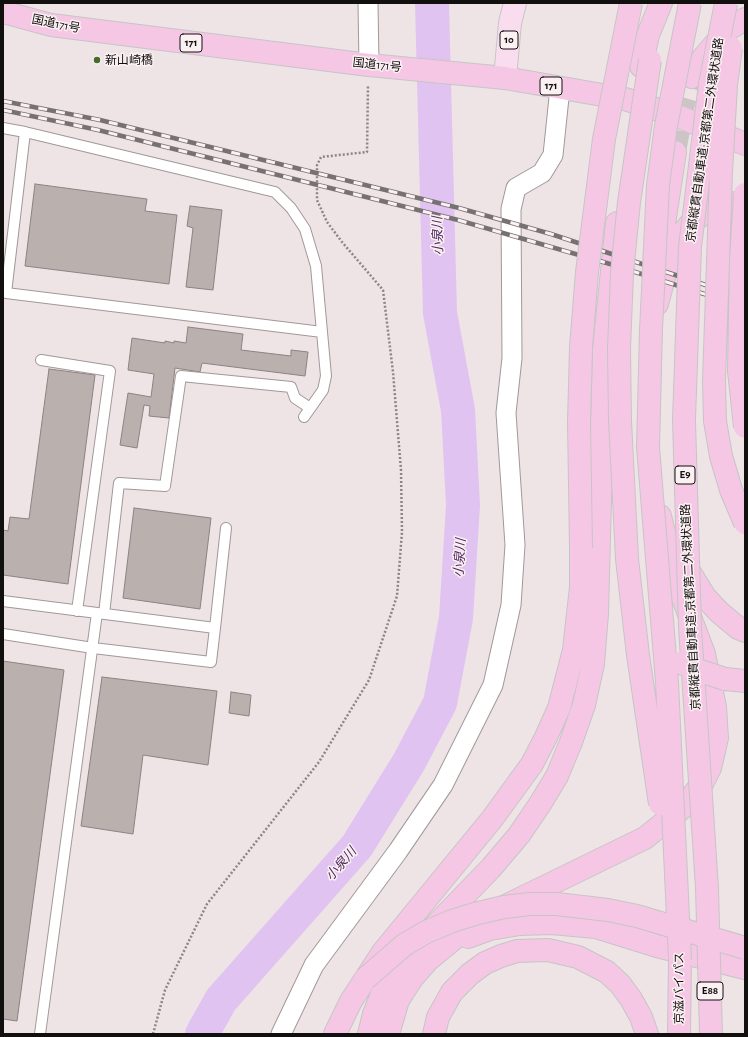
<!DOCTYPE html>
<html>
<head>
<meta charset="utf-8">
<style>
  body { margin:0 }
  #map { position:relative; width:748px; height:1037px; overflow:hidden; background:#eee4e6; font-family:"Alegreya Sans",sans-serif }
  canvas { display:block }
  .frame { position:absolute; inset:0; border:4px solid #120f0f; pointer-events:none }
</style>
</head>
<body>
<div id="map">
<canvas width="748" height="1037"></canvas>
<div class="frame"></div>
</div>
<script>
const ctx = document.querySelector('canvas').getContext('2d');
ctx.lineJoin = 'round';
function poly(rows) {
  const path = new Path2D();
  for (const r of rows) {
    path.moveTo(r[0], r[1]);
    for (let i = 2; i < r.length; i += 2) path.lineTo(r[i], r[i + 1]);
  }
  return path;
}
function trace(path, color, width, dash) {
  ctx.strokeStyle = color;
  ctx.lineWidth = width;
  ctx.lineCap = dash ? 'butt' : 'round';
  ctx.setLineDash(dash || []);
  ctx.stroke(path);
}
function paint(path, color) {
  ctx.fillStyle = color;
  ctx.fill(path, 'evenodd');
}
function drawText(font, color, halo, rows, align = 'center') {
  ctx.font = font + ' "Alegreya Sans","Noto Sans JP",sans-serif';
  ctx.lineWidth = 3;
  ctx.setLineDash([]);
  ctx.textBaseline = 'middle';
  ctx.strokeStyle = halo;
  ctx.fillStyle = color;
  for (const [text, x, y, turn = 0] of rows) {
    ctx.save();
    ctx.translate(x, y);
    ctx.rotate((+turn || 0) * Math.PI / 180);
    ctx.textAlign = isNaN(turn) ? turn : align;
    if (halo) ctx.strokeText(text, 0, 0);
    ctx.fillText(text, 0, 0);
    ctx.restore();
  }
}
trace(poly([
  [202,1034,221,1000,357,846,409,762,440,703,456,618,463,505,458,410,440,313,432,3]
]), '#e0c3f0', 34);
const building = poly([
  [35,184,147,199,145,211,177,215,169,284,25,266,35,184],
  [190,206,222,210,213,290,186,287,193,228,187,226,190,206],
  [188,327,243,334,241,350,291,356,291,350,308,352,305,376,202,363,200,372,175,368,169,418,149,416,150,406,144,405,137,448,120,445,128,393,151,397,154,374,128,370,132,338,165,343,165,341,174,343,174,341,186,343,188,327],
  [49,369,95,375,68,584,3,575,3,530,8,531,10,517,29,519,49,369],
  [134,508,211,518,200,609,123,598,134,508],
  [3,661,64,670,17,1021,3,1019,3,661],
  [102,677,217,691,208,765,143,755,133,834,81,826,102,677],
  [231,692,251,695,249,716,229,713,231,692]
]);
paint(building, '#bab1af');
trace(building, '#8b8381', 1);
trace(poly([
  [675,152,683,108,692,77]
]), '#cdc4c6', 22, [22, 11]);
const lane = poly([
  [3,128,25,132,275,192,291,208,305,229,316,266,326,376,323,390,304,417],
  [25,132,6,293,322,332],
  [41,360,110,371,77,611],
  [3,601,215,628,211,662,93,648,3,634],
  [104,614,119,483,165,486,181,376,291,387,295,398,310,408],
  [215,628,226,528],
  [40,1034,97,613]
]);
const street = poly([
  [368,3,369,65],
  [281,1034,314,965,398,851,443,785,493,685,511,605,515,545,506,413,512,358,511,209,516,188,542,173,553,155,560,88]
]);
const primary = poly([
  [505,78,510,23,515,3]
]);
const highway = poly([
  [3,12,51,25,369,65,505,78,625,99,680,117,745,144],
  [641,66,648,35,661,3],
  [692,77,703,58,727,30,745,19],
  [664,224,675,152],
  [657,304,669,259,679,237,694,220,713,208,745,201],
  [684,563,705,597,719,612,738,628,745,631],
  [725,679,745,681],
  [468,937,490,929,520,924,551,923,596,927,657,946,745,968],
  [335,1034,351,1001,383,952,492,819,532,764,546,737,559,708,574,650,581,587,581,548],
  [369,1034,374,1014,386,984,405,957,491,868,519,835,540,804,557,776,571,742,584,705,593,664,597,614,604,349,617,223],
  [388,1034,398,1000,413,977,428,960,461,933,483,917,645,838,686,805,703,782,710,768,717,738,715,707,704,654,674,574,660,516],
  [434,1034,438,1017,452,992,470,974,485,963,501,956,517,951,548,950,578,957,607,972,620,984,631,999,641,1017,647,1034],
  [679,1034,680,960]
]);
trace(lane, '#a19899', 12);
trace(street, '#a19899', 21);
trace(primary, '#c6c5c5', 24);
trace(highway, '#c6c5c5', 24);
trace(poly([
  [153,1034,165,990,207,904,319,762,369,680,397,596,402,532,401,470,393,372,383,290,342,242,327,222,317,200,317,165,321,157,367,152,368,85]
]), '#8b8586', 2.5, [2, 2]);
trace(lane, '#fff', 10);
trace(street, '#fff', 19);
trace(primary, '#f9ddef', 22);
trace(highway, '#f5c7e4', 22);
const rail = poly([
  [3,101,100,120,459,208,551,234,745,298],
  [3,110,98,130,458,220,610,264,745,307]
]);
trace(rail, '#777172', 4.5);
trace(rail, '#fbf1f3', 3, [9]);
const highwayBridge = poly([
  [731,48,726,85,721,172,714,381,715,421,721,456,731,490,745,523],
  [650,60,629,202,622,273,619,349,620,420,627,559,638,655,660,804],
  [745,194,741,260,739,371,745,427],
  [581,548,579,422,581,347,587,272,604,139,631,3],
  [681,663,700,671,725,679],
  [680,960,667,682,648,447,651,330,658,185,666,126,690,3],
  [365,979,404,945,426,932,452,921,478,913,504,907,530,904,557,904,608,910,637,916,745,948],
  [711,1034,707,888,690,628,684,420,690,247,710,84,726,3]
]);
trace(highwayBridge, '#c6c5c5', 24, []);
trace(highwayBridge, '#f5c7e4', 22);
for (const [x, y, r, color] of [
  [97,60,4,"#456d29"]
]) {
  const dot = new Path2D();
  dot.arc(x, y, r, 0, 2 * Math.PI);
  ctx.fillStyle = color;
  ctx.fill(dot);
  trace(dot, '#fbf1f3', 1.5);
}
for (const [x, y, w] of [
  [509,40,18],
  [191,43,22],
  [551,86,22],
  [685,475,20],
  [710,991,26]
]) {
  const box = new Path2D();
  box.roundRect(x - w / 2, y - 9, w, 18, 3);
  ctx.fillStyle = '#fbf1f3';
  ctx.fill(box);
  trace(box, '#120f0f', 1);
}
drawText('bold 11px', '#120f0f', null, [
  ["10",509,40],
  ["171",191,43],
  ["171",551,86],
  ["E9",685,475],
  ["E88",710,991]
]);
drawText('12px', '#120f0f', '#fbf1f3', [
  ["国道171号",56,24,11],
  ["国道171号",377,65,6],
  ["京都縦貫自動車道;京都第二外環状道路",705,140,-82],
  ["京都縦貫自動車道;京都第二外環状道路",691,607,-93],
  ["京滋バイパス",679,988,-90]
]);
drawText('12px', '#120f0f', '#fbf1f3', [
  ["新山崎橋",105,60]
], 'left');
drawText('italic 13px', '#4d285e', '#fbf1f3', [
  ["小泉川",438,236,-92],
  ["小泉川",460,558,-86],
  ["小泉川",341,864,-49]
]);
</script>
</body>
</html>
